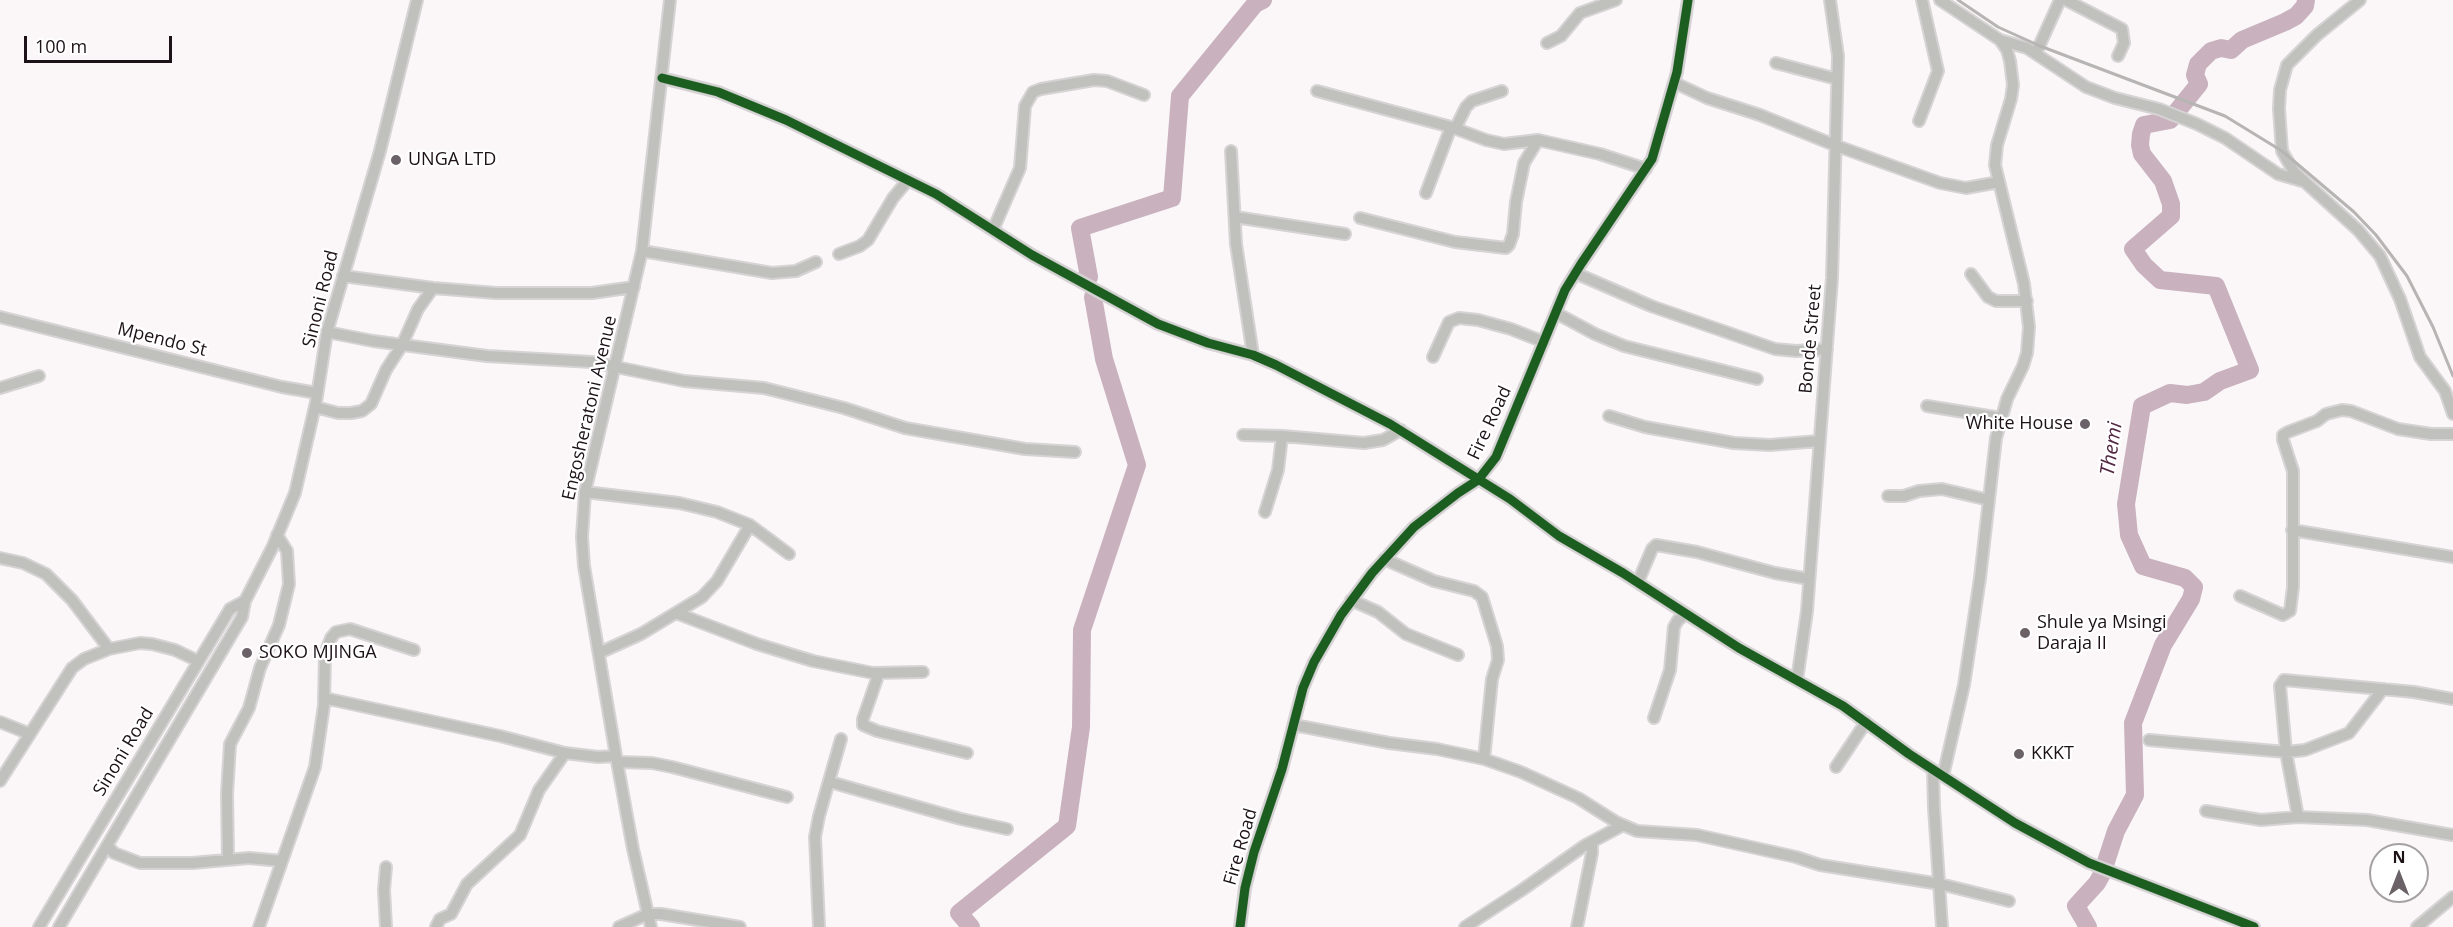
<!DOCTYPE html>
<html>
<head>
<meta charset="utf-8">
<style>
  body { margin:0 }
  #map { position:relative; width:2453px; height:927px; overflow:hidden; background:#fbf7f9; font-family:"Open Sans",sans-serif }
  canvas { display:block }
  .north { position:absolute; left:2369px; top:843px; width:60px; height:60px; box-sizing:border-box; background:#fff; border:2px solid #a4a0a3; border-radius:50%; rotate:0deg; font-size:16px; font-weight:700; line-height:24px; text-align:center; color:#1c1218 }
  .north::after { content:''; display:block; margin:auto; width:21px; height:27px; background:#6a6267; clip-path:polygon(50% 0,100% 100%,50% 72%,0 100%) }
  .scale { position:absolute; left:24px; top:36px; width:148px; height:27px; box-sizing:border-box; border:3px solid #1c1218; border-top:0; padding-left:8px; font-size:18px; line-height:21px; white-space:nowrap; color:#1c1218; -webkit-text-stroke:4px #fff; paint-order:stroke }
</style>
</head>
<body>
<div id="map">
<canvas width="2453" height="927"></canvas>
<div class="north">N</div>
<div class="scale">100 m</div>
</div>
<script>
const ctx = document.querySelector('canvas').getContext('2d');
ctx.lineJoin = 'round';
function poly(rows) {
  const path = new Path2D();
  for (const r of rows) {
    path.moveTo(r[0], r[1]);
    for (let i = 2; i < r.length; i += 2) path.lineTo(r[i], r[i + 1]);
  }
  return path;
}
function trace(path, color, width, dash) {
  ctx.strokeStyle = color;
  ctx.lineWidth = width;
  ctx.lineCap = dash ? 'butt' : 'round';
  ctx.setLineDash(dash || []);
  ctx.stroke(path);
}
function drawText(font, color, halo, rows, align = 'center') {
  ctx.font = font + ' "Open Sans",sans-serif';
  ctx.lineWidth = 4.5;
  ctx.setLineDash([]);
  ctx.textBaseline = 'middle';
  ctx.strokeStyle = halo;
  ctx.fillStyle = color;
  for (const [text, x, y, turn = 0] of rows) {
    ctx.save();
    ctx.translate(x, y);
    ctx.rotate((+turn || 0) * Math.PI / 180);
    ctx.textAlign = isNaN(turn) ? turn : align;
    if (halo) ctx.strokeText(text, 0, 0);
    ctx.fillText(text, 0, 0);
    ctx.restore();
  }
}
trace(poly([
  [1089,277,1080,228,1172,198,1180,96,1255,4,1263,0],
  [971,927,959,913,1067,826,1081,727,1082,630,1137,465,1104,359,1093,297],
  [2088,927,2076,906,2097,883,2102,874,2116,831,2135,795,2133,723,2163,645,2191,599,2194,587,2185,578,2143,566,2129,535,2126,504,2142,406,2170,393,2187,395,2204,392,2220,381,2250,370,2216,286,2160,280,2144,265,2133,249,2171,216,2171,204,2163,181,2142,154,2140,145,2141,134,2144,125,2170,120,2199,84,2195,75,2198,64,2211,51,2221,48,2231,50,2242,40,2285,22,2296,16,2305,6,2306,0]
]), '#c9b2be', 18);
const minor = poly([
  [1940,0,2000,40,2007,50,2010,61,2013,85,2011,99,1997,145,1995,165,2024,284,2029,327,2027,353,2023,366,2007,399,1996,438,1980,578,1964,685,1943,776],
  [2066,0,2122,29,2124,43,2118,56],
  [2360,0,2317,35,2287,65,2280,90,2279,109,2282,151,2294,172,2358,230,2380,256,2400,299,2420,357,2445,391,2453,414],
  [2000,40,2027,48,2086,87,2115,98,2159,109,2197,124,2225,138,2278,174,2302,181],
  [1547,43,1561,36,1580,13,1616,0],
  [2036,53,2060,0],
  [1776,63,1837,79],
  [662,78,718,92,786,120,936,194,1032,255,1158,324,1208,343,1253,355,1276,365,1390,424,1510,499,1559,536,1623,573,1739,648,1843,706,1909,754,2015,823,2089,863,2254,927],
  [1675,83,1707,98,1760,115,1837,146,1940,183,1966,188,1999,182],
  [1317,91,1451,127,1486,140,1504,144,1538,140,1600,154,1646,169],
  [1919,121,1938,71,1922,0],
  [1455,129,1466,107,1472,101,1502,91],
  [1231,151,1236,244,1253,355],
  [1426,193,1451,127],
  [1235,217,1345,234],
  [1360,218,1455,242,1506,248,1509,245,1513,234,1516,202,1524,163,1538,140],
  [993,230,1020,168,1025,106,1033,92,1041,89,1094,80,1107,81,1144,95],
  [642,251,772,273,796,271,816,262],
  [839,254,860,246,868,240,893,198,908,180],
  [1575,273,1651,306,1775,349,1796,351,1827,349],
  [1971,274,1988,297,1996,301,2027,301],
  [343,276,433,288,496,293,592,293,634,287],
  [1556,313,1595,334,1624,346,1757,379],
  [0,317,282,387,317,393],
  [327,332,373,341,487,356,592,362,684,381,764,388,844,408,905,428,1025,449,1075,452],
  [1433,357,1449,322,1459,318,1478,320,1511,329,1544,342],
  [0,388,39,376],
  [1927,406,2001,418],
  [315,407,338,413,351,413,362,411,371,404,386,370,402,345,418,309,433,288],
  [1609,416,1645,427,1734,443,1770,445,1819,441],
  [1243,435,1282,436,1364,443,1383,440,1401,430],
  [585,492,679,503,717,512,750,525,789,554],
  [1888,496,1904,496,1919,491,1942,489,1989,500],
  [1265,512,1278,470,1282,436],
  [2292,530,2453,557],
  [0,558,23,563,46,574,72,600,109,649],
  [1384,559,1434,581,1474,591,1482,597,1497,646,1498,660,1492,679,1484,759],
  [1638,582,1652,549,1656,545,1697,552,1775,573,1809,579],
  [2240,596,2283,615,2290,611,2293,587,2293,471,2283,440,2283,435,2288,432,2317,421,2326,414,2342,410,2351,411,2398,429,2431,434,2453,434],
  [1351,600,1378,612,1406,634,1458,655],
  [676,613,757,644,813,661,873,673,923,672],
  [599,653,641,634,702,597,717,581,750,525],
  [879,673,863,719,863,725,877,731,967,753],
  [1797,680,1807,611,1832,278,1838,56,1830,0],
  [324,698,500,736,565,753,598,757,616,756],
  [1654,718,1670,670,1674,627,1678,620,1686,614],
  [0,722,30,734],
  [1294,725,1389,743,1437,749,1484,759,1521,772,1578,798,1616,822,1637,831,1697,835,1796,857,1820,865,1940,884,2009,901],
  [2149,740,2286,752,2305,750,2349,733,2383,689],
  [618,762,652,763,672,767,787,797],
  [1836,767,1866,722],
  [1933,770,1934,808,1942,927],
  [0,781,72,668,84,659,109,649,140,643,152,644,175,650,198,661],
  [830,782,961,819,1007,829],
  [2206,811,2261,820,2298,817,2367,820,2453,835],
  [2298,817,2286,752,2280,686,2284,680,2414,692,2453,699],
  [108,846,114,853,140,863,192,863,249,858,282,861],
  [228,859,227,794,230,744,249,708,260,668,279,625,289,584,287,551,277,535],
  [386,867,384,890,386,927],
  [39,927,230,609,245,601],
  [59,927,242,617,245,601,273,546,295,493,316,402,327,332,380,151,417,0],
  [259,927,315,767,324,705,325,654,331,638,336,632,350,629,414,650],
  [436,927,440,919,451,914,467,884,520,835,539,790,565,753],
  [619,927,648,914,661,914,740,927],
  [651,927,633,849,616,756,584,566,582,537,585,492,642,251,670,0],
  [819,927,815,837,819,816,841,739],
  [1240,927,1245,888,1254,852,1282,769,1303,688,1314,662,1341,615,1372,573,1414,527,1458,493,1478,480,1496,457,1565,290,1581,264,1652,159,1677,72,1688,0],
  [1465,927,1522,890,1584,846,1623,825],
  [1577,927,1592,853,1592,842],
  [2417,927,2453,897]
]);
trace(minor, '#d6d3d5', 14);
trace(minor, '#c0c0bd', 10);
trace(poly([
  [1958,0,1998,27,2040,46,2225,116,2282,151,2354,212,2376,235,2407,276,2433,327,2453,376]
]), '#b6b5b3', 3);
trace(poly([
  [662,78,718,92,786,120,936,194,1032,255,1158,324,1208,343,1253,355,1276,365,1390,424,1510,499,1559,536,1623,573,1739,648,1843,706,1909,754,2015,823,2089,863,2254,927],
  [1240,927,1245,888,1254,852,1282,769,1303,688,1314,662,1341,615,1372,573,1414,527,1458,493,1478,480,1496,457,1565,290,1581,264,1652,159,1677,72,1688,0]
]), '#1b5e20', 9);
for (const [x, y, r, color] of [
  [396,160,6,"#6a6267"],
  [2085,424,6,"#6a6267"],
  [2025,633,6,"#6a6267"],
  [247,653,6,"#6a6267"],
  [2019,754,6,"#6a6267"]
]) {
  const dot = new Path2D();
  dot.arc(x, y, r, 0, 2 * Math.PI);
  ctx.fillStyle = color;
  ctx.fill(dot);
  trace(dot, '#fff', 2);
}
drawText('18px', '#1c1218', '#fff', [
  ["UNGA LTD",408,160],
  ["White House",2073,424,"right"],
  ["Shule ya Msingi",2037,623],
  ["Daraja II",2037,644],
  ["SOKO MJINGA",259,653],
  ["KKKT",2031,754]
], 'left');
drawText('18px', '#1c1218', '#fff', [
  ["Sinoni Road",321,299,-76],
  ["Bonde Street",1811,339,-85],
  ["Mpendo St",162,340,14],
  ["Engosheratoni Avenue",590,408,-77],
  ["Fire Road",1490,423,-65],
  ["Sinoni Road",124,752,-59],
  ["Fire Road",1241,847,-74]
]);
drawText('italic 20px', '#532843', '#fff', [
  ["Themi",2112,449,-81]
]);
</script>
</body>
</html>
